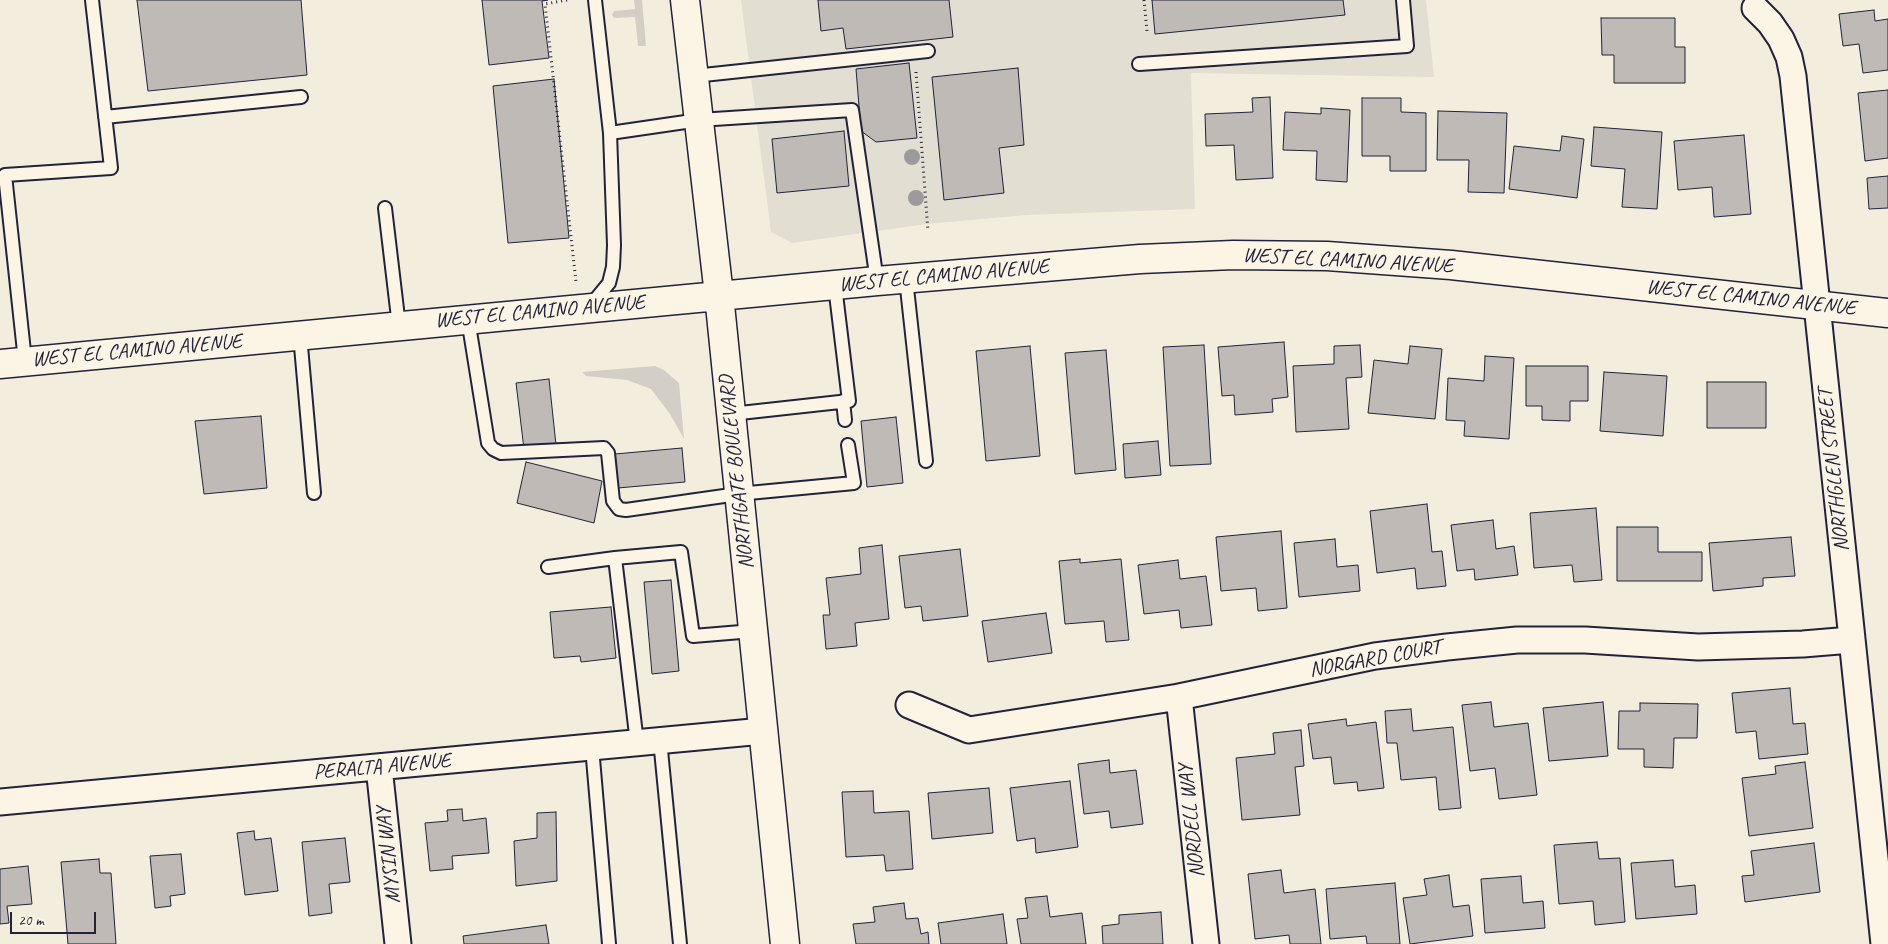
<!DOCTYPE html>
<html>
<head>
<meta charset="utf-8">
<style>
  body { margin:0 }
  #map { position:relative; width:1888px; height:944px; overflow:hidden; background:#f3edde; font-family:Caveat,sans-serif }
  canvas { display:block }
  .scale { position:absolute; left:10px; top:912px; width:86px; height:22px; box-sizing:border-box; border:2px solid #22223b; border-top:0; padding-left:6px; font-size:15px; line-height:18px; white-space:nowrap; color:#22223b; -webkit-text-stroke:4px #fcf5e5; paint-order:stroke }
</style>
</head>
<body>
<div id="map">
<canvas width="1888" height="944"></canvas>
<div class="scale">20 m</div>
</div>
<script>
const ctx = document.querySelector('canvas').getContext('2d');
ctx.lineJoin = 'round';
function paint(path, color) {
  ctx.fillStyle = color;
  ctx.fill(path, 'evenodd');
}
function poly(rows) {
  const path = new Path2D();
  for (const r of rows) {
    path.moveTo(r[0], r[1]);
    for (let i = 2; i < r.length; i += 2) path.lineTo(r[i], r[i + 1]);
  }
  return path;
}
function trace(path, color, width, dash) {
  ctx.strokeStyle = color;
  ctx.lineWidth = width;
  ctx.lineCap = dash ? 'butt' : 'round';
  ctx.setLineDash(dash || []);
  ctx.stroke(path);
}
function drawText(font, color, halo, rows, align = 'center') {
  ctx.font = font + ' Caveat,sans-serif';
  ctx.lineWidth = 4;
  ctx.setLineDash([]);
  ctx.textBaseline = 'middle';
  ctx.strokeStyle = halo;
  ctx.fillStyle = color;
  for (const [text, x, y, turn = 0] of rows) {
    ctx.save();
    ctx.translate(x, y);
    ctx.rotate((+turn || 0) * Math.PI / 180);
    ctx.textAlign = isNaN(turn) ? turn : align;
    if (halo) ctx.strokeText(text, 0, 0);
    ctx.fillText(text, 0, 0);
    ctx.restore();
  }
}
paint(poly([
  [741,0,1426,0,1434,77,1191,73,1195,209,1026,215,927,224,792,243,771,232]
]), '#e3ded2');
paint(poly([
  [634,0,642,0,646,46,638,46,635,17,614,18,612,15,614,11,635,9],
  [655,366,664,370,679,383,684,439,670,414,651,389,627,380,586,376,582,372]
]), '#d4cfc6');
const building = poly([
  [137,0,301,0,307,75,148,91,137,0],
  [482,0,548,0,542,1,549,58,489,65,482,0],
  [818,0,949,0,953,37,846,49,843,28,821,31,818,0],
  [1152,0,1343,0,1345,15,1155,34,1152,0],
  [1874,10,1875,21,1888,19,1888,70,1863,73,1859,44,1843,46,1839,14,1874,10],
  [1601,18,1675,18,1675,47,1685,47,1685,83,1614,83,1614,55,1602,55,1601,18],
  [909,63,917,138,876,142,861,131,856,69,909,63],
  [1018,68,1024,145,999,148,1004,193,944,200,932,77,1018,68],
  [554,79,569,238,508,243,493,86,554,79],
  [1888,90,1888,158,1865,161,1858,93,1888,90],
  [1270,97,1273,178,1236,180,1234,145,1206,146,1205,114,1253,112,1252,98,1270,97],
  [1362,98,1401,98,1401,112,1426,113,1426,171,1390,171,1390,156,1362,156,1362,98],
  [1321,108,1350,110,1347,182,1316,180,1317,151,1283,150,1285,112,1321,114,1321,108],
  [1438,111,1507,113,1504,193,1468,192,1469,160,1437,160,1438,111],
  [1594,127,1662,132,1657,209,1622,207,1625,169,1591,166,1594,127],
  [844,131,849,186,777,193,772,139,844,131],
  [1744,135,1751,214,1714,217,1712,187,1678,190,1674,141,1744,135],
  [1562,136,1584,139,1577,198,1509,189,1514,146,1560,151,1562,136],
  [1888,176,1888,208,1869,209,1867,178,1888,176],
  [1284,342,1288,397,1272,399,1273,412,1235,415,1234,395,1222,396,1218,347,1284,342],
  [1204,345,1211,464,1170,466,1163,347,1204,345],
  [1360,345,1362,377,1346,378,1349,429,1296,432,1293,366,1334,364,1334,346,1360,345],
  [1030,346,1040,456,986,461,976,351,1030,346],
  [1410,346,1442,349,1435,419,1368,413,1374,360,1408,364,1410,346],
  [1106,350,1116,470,1075,474,1065,353,1106,350],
  [1485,356,1514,358,1509,439,1464,436,1465,421,1446,420,1448,378,1484,381,1485,356],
  [1526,366,1588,366,1588,401,1570,401,1570,421,1542,420,1542,406,1526,406,1526,366],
  [1604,372,1667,376,1663,436,1600,431,1604,372],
  [549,379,556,445,524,449,516,383,549,379],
  [1707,382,1766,382,1766,428,1707,428,1707,382],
  [261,416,267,488,204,494,195,421,261,416],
  [896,417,903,483,867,487,861,421,896,417],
  [1158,441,1161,475,1125,478,1123,444,1158,441],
  [682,448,685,482,618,488,615,454,682,448],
  [526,462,602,481,594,523,517,503,526,462],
  [1427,504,1432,552,1442,551,1446,586,1417,589,1415,568,1377,573,1370,511,1427,504],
  [1596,508,1602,580,1574,582,1572,565,1534,568,1530,513,1596,508],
  [1493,520,1496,549,1514,546,1518,575,1475,580,1474,569,1457,571,1451,525,1493,520],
  [1617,527,1658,527,1658,552,1702,552,1702,581,1617,581,1617,527],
  [1281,531,1287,608,1258,611,1256,588,1221,591,1216,537,1281,531],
  [1791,537,1795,576,1763,578,1763,586,1713,591,1709,543,1791,537],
  [1335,539,1337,567,1358,565,1360,591,1299,597,1294,543,1335,539],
  [882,545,889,619,855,623,857,646,826,649,823,615,830,615,826,578,861,574,859,548,882,545],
  [960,549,968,616,923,621,921,606,905,608,899,556,960,549],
  [1080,559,1080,563,1121,559,1129,640,1106,642,1104,621,1065,624,1059,561,1080,559],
  [1178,560,1180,579,1206,576,1212,625,1181,628,1179,610,1144,614,1138,565,1178,560],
  [671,580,679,671,652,674,644,582,671,580],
  [611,607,616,658,581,662,580,656,554,658,550,612,611,607],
  [1046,613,1052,653,988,662,982,621,1046,613],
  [1790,688,1793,724,1805,723,1808,754,1759,759,1756,731,1736,733,1732,693,1790,688],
  [1491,702,1494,727,1528,723,1537,795,1499,799,1495,768,1470,771,1462,705,1491,702],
  [1603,702,1608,756,1549,761,1543,708,1603,702],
  [1640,703,1698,704,1697,738,1674,738,1673,768,1644,767,1644,749,1618,749,1619,711,1640,711,1640,703],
  [1411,709,1413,731,1453,727,1461,808,1439,810,1436,777,1401,780,1397,743,1387,743,1385,711,1411,709],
  [1346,719,1347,726,1376,722,1384,788,1358,791,1357,782,1334,784,1331,757,1313,759,1308,724,1346,719],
  [1301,730,1304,766,1295,767,1300,815,1242,820,1236,758,1275,754,1273,733,1301,730],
  [1109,760,1110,773,1136,770,1143,824,1111,828,1109,811,1084,814,1078,764,1109,760],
  [1805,762,1813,828,1749,836,1742,778,1776,774,1775,766,1805,762],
  [1070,781,1078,847,1036,853,1035,838,1017,841,1010,788,1070,781],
  [989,788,993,833,932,839,928,793,989,788],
  [873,791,874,813,909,811,913,869,886,871,884,855,846,857,842,792,873,791],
  [462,809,463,821,486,818,489,853,452,856,453,869,430,871,425,823,448,821,447,810,462,809],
  [556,812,557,881,516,886,514,841,537,838,537,813,556,812],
  [254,831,255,840,271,838,278,891,245,895,237,833,254,831],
  [345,838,350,882,329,884,332,913,309,916,302,842,345,838],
  [1597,842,1599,859,1620,858,1625,922,1595,925,1593,901,1559,904,1554,845,1597,842],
  [1814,843,1820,892,1745,902,1742,876,1754,875,1751,851,1814,843],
  [181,854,185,894,170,896,171,906,155,908,150,856,181,854],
  [99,859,100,873,111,873,116,944,68,944,61,862,99,859],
  [1673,860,1675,887,1695,885,1697,914,1636,919,1631,863,1673,860],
  [28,866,32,904,7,906,9,923,0,924,0,869,28,866],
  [1281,870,1284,893,1315,889,1321,944,1290,944,1289,935,1255,939,1248,874,1281,870],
  [1449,875,1453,907,1469,905,1473,936,1410,944,1403,898,1427,895,1424,879,1449,875],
  [1521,876,1523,903,1543,901,1545,928,1485,933,1481,879,1521,876],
  [1395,883,1400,944,1367,944,1366,936,1330,939,1326,889,1395,883],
  [1047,896,1050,917,1082,913,1086,944,1021,944,1017,919,1028,918,1025,898,1047,896],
  [904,903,906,919,918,918,921,934,928,932,929,944,856,944,853,924,875,922,873,907,904,903],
  [1161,912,1163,944,1103,944,1102,926,1119,924,1119,915,1161,912],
  [1003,914,1007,944,941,944,938,923,1003,914],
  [546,925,549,944,464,944,463,936,546,925]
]);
paint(building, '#bfbab6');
trace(building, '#22223b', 1);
const service = poly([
  [595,0,610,133,699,120,852,110,877,281],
  [1139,64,1407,46,1403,0],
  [694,76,928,51],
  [105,117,301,97],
  [385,208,399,326],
  [906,279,926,461],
  [591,305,609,283,613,267,614,245,610,133],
  [468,319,488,443,493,449,501,453,604,448,608,453,613,501,619,509,626,510,738,494,854,483,848,445],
  [300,335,314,493],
  [25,361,5,175,111,168,92,0],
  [843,401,845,420],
  [731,414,849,401,835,286],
  [615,558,681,552,693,636,753,631],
  [548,567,615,558,637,743],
  [660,740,680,944],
  [592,747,609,944]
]);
const minor = poly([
  [1755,8,1770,23,1781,39,1789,57,1793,76,1884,944],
  [1179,697,1206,944],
  [909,705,969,730,1179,697,1375,656,1447,647,1517,640,1585,640,1698,647,1803,644,1851,640],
  [379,767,398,944],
  [0,802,763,731]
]);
const secondary = poly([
  [685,0,719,295,785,944],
  [0,364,877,281,1140,259,1233,255,1327,256,1451,265,1888,313]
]);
trace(service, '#22223b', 16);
trace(minor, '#22223b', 29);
trace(secondary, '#22223b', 31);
trace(poly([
  [567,0,545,4,576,282],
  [1144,0,1147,31],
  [916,72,928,231]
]), '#22223b', 3, [1, 4]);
trace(service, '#fcf5e5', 12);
trace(minor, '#fcf5e5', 25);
trace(secondary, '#fcf5e5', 28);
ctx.fillStyle = '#9d9a9b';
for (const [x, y] of [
  [912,157],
  [916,198]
]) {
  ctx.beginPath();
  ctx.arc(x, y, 8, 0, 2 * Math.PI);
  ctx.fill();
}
drawText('21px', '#22223b', '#fcf5e5', [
  ["WEST EL CAMINO AVENUE",1348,261,3],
  ["WEST EL CAMINO AVENUE",944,276,-5],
  ["WEST EL CAMINO AVENUE",1751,298,6],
  ["WEST EL CAMINO AVENUE",540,312,-5],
  ["WEST EL CAMINO AVENUE",137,351,-5],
  ["NORTHGLEN STREET",1834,470,-96],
  ["NORTHGATE BOULEVARD",737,472,-96],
  ["NORGARD COURT",1375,659,-10],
  ["PERALTA AVENUE",382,767,-5],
  ["NORDELL WAY",1192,821,-96],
  ["MYSIN WAY",389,855,-96]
]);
</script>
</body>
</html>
